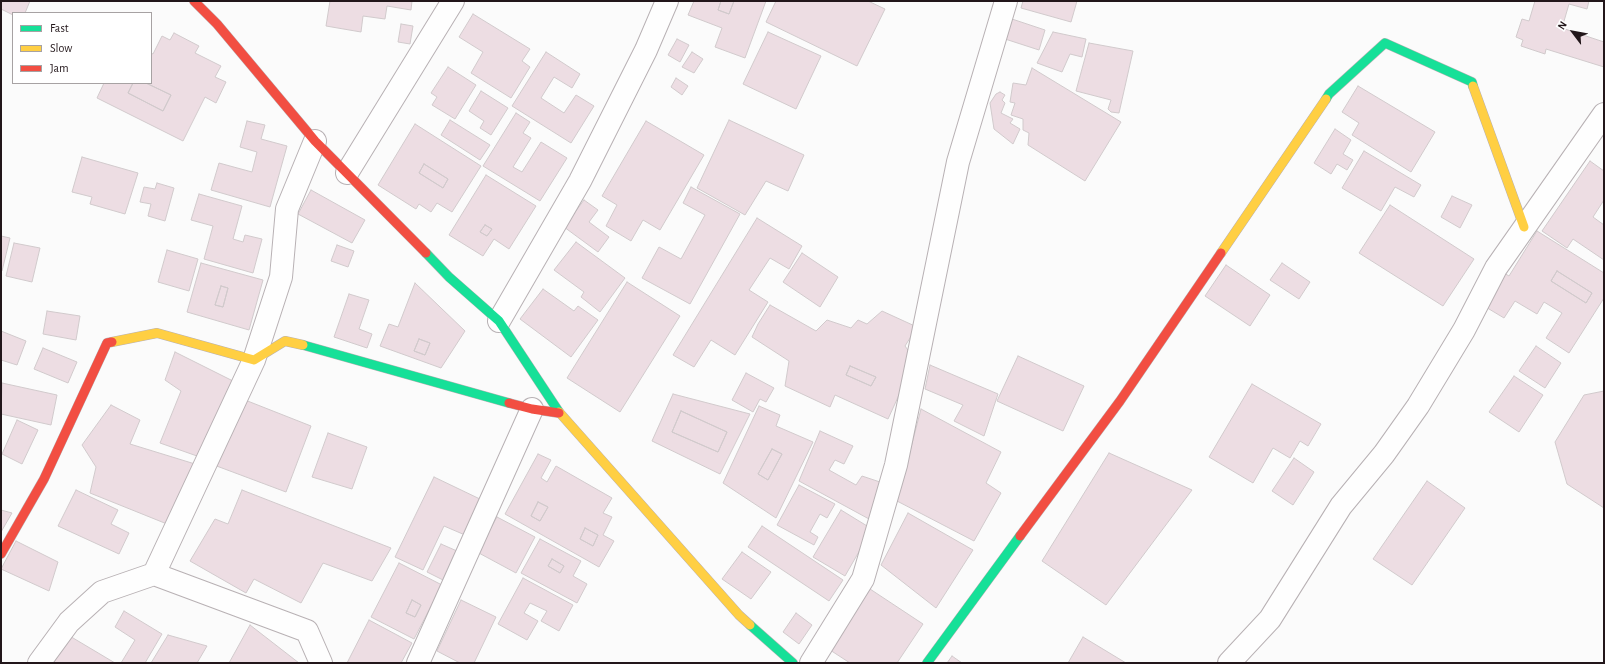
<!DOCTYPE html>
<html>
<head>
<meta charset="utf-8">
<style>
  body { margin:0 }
  #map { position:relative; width:1605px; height:664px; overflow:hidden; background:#fbfbfb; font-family:"Alegreya Sans",sans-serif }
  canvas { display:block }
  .frame { position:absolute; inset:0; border:2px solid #22161a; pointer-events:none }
  .legend { position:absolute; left:12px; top:12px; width:140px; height:72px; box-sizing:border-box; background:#fff; border:1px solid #a7a2a3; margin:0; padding:5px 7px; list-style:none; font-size:12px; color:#22161a }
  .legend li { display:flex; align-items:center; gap:8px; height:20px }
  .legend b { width:20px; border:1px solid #a7a2a3 }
  .north { position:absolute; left:1553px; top:12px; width:40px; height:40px; -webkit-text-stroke:3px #fff; paint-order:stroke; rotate:302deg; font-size:11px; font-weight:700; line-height:16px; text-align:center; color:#22161a }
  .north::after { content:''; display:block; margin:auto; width:14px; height:18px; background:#22161a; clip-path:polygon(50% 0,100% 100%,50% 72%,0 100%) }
</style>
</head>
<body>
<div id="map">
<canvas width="1605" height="664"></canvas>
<div class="frame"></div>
<ul class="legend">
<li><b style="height:5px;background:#16e098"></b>Fast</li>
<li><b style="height:5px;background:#ffcf43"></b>Slow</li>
<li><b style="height:5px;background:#f24e42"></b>Jam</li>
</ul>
<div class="north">N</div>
</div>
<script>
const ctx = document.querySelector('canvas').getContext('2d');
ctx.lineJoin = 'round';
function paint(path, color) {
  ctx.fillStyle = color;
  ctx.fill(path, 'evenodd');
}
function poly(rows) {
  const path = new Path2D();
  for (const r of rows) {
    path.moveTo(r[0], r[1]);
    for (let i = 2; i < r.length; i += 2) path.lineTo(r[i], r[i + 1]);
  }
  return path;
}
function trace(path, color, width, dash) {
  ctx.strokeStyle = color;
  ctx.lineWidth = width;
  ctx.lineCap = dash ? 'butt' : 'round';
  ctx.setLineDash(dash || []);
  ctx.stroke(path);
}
const building = poly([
  [1,1,30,1,25,13,13,13,13,15,1,9,1,1],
  [330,1,412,1,411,10,387,6,385,19,363,16,361,32,326,26,330,1],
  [694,1,721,1,718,10,729,14,734,1,766,1,745,58,715,47,722,28,688,15,694,1],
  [721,1,734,1,729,14,718,10,721,1],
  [776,1,868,1,885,9,857,66,766,22,776,1],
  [1023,1,1077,1,1071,22,1021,8,1023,1],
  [1535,1,1589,1,1587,9,1569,4,1562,28,1604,42,1604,67,1546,49,1545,54,1521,46,1523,40,1516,37,1522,19,1529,21,1535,1],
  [473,14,530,49,522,61,530,67,511,98,471,73,483,52,459,37,473,14],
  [1009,18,1045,30,1039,50,1002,38,1009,18],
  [401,24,413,26,410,44,398,42,401,24],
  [768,32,821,56,796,109,743,84,768,32],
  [1053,32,1086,39,1082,57,1070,54,1062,72,1037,63,1053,32],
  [174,33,199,46,195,53,221,66,215,77,226,82,216,103,205,97,183,141,97,98,104,83,133,83,128,93,163,111,171,95,146,83,151,83,151,53,153,54,162,36,170,40,174,33],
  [677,39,689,45,680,62,668,55,677,39],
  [1089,43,1133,51,1119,113,1111,112,1108,109,1111,100,1076,91,1089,43],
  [546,52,580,74,572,88,554,77,541,98,564,113,576,95,594,106,571,143,512,106,546,52],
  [692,52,703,59,694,73,682,67,692,52],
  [448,67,476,85,455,119,432,105,437,97,431,93,448,67],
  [1032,68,1121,122,1085,181,1028,145,1029,133,1023,130,1023,119,1011,115,1015,103,1010,102,1013,83,1026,85,1032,68],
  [676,78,688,86,682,95,671,87,676,78],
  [133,83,146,83,171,95,163,111,128,93,133,83],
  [1358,86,1435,132,1411,172,1352,135,1359,123,1342,112,1358,86],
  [481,91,508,108,491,135,480,128,484,121,469,111,481,91],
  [1000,92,1005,95,1002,100,1005,103,1001,113,1013,119,1010,123,1020,129,1013,144,994,129,990,103,996,94,1000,92],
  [516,113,530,122,523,133,531,138,513,167,522,172,541,142,567,158,540,201,483,166,516,113],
  [450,120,490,145,480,160,441,135,450,120],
  [729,120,804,155,788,191,766,181,745,215,697,188,729,120],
  [247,121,265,125,261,139,287,146,270,207,211,190,219,163,252,172,257,152,240,147,247,121],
  [646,121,704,155,660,230,643,220,631,241,606,226,617,205,602,196,646,121],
  [415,124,481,166,452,212,437,203,431,212,419,204,416,209,378,185,415,124],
  [424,164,448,179,443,188,419,173,424,164],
  [1335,129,1351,140,1343,154,1353,160,1347,170,1337,164,1331,174,1314,163,1335,129],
  [1364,151,1421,185,1414,197,1395,187,1381,211,1342,188,1364,151],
  [82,157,138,173,125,214,90,204,92,197,72,192,82,157],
  [1590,161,1604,171,1604,200,1593,217,1604,225,1604,260,1573,239,1567,248,1542,231,1590,161],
  [424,164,448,179,443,188,419,173,424,164],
  [486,175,536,206,509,249,494,239,483,256,449,235,486,175],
  [485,225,492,229,487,236,480,232,485,225],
  [157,183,174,188,165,221,148,216,151,204,140,202,144,187,155,189,157,183],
  [691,187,740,214,690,304,642,278,659,247,681,259,705,215,683,203,691,187],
  [311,190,365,220,352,243,298,214,311,190],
  [199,194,242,206,233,239,243,242,245,235,262,239,253,273,204,259,213,226,191,220,199,194],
  [1452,196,1472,205,1460,228,1441,217,1452,196],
  [584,200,598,210,589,222,609,237,598,252,564,227,584,200],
  [1390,205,1474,259,1443,306,1359,253,1390,205],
  [757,218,802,246,789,269,770,258,749,290,768,302,735,355,711,340,694,367,673,355,757,218],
  [485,225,492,229,487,236,480,232,485,225],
  [1537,231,1604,273,1604,298,1569,353,1546,338,1562,313,1544,302,1537,314,1515,301,1504,318,1484,306,1504,273,1509,276,1537,231],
  [1557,271,1592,293,1586,303,1551,281,1557,271],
  [1,236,10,238,2,271,1,271,1,236],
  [576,242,625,278,600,312,581,297,584,292,554,270,576,242],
  [14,243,40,248,32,282,6,276,14,243],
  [337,245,354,251,348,267,331,261,337,245],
  [167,250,198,259,189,291,158,282,167,250],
  [802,253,838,277,820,307,783,282,802,253],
  [201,263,263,280,249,330,187,312,201,263],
  [221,286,228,288,223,307,215,305,221,286],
  [1282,263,1310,282,1299,299,1270,280,1282,263],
  [1226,265,1270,295,1250,326,1205,296,1226,265],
  [1557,271,1592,293,1586,303,1551,281,1557,271],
  [627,282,680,316,620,412,567,378,627,282],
  [415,283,465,331,441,368,380,346,389,324,398,327,415,283],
  [419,339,430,343,425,355,414,351,419,339],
  [221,286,228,288,223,307,215,305,221,286],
  [543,289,574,311,578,306,598,320,571,357,520,319,543,289],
  [349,294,369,300,359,329,372,334,367,348,334,337,349,294],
  [770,305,816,331,827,320,851,328,858,320,867,324,882,311,917,327,905,346,915,360,888,419,835,395,830,407,785,386,789,361,752,337,758,324,770,305],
  [850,366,876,377,871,386,846,375,850,366],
  [47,311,80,316,76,340,43,334,47,311],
  [1,331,26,341,17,365,1,360,1,331],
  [419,339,430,343,425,355,414,351,419,339],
  [1536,346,1561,363,1545,388,1519,371,1536,346],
  [43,348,77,362,68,383,34,369,43,348],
  [175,352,235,382,197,456,160,443,181,391,165,380,175,352],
  [1018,356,1084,386,1063,431,997,401,1018,356],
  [930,365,998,394,984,436,954,421,963,405,925,389,930,365],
  [850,366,876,377,871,386,846,375,850,366],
  [746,373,774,388,766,402,760,399,753,412,732,400,746,373],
  [1514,376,1543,395,1519,432,1489,412,1514,376],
  [2,383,57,395,51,425,1,414,2,383],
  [1252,384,1321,424,1308,446,1300,441,1290,458,1273,448,1253,483,1209,457,1252,384],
  [1604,391,1604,508,1567,484,1555,442,1584,395,1604,391],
  [673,394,750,414,720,474,652,441,673,394],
  [681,411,727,432,718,452,672,432,681,411],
  [245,400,311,426,286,492,214,465,245,400],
  [111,405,140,420,130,444,195,464,167,524,90,493,96,467,82,445,111,405],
  [759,406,780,415,776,426,813,442,776,518,723,483,759,406],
  [772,449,782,454,768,480,758,474,772,449],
  [921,409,1001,452,986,483,1001,493,974,541,897,501,921,409],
  [681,411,727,432,718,452,672,432,681,411],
  [17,420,38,430,22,464,2,454,17,420],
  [820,431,853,446,844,464,835,460,829,470,856,485,862,476,880,482,869,519,799,481,820,431],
  [328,433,367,447,352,489,312,477,328,433],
  [772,449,782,454,768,480,758,474,772,449],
  [1109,453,1192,490,1106,605,1042,561,1109,453],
  [538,454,551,460,541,478,547,482,556,466,612,498,603,513,612,517,603,535,614,541,599,567,505,514,538,454],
  [538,502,548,507,540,521,531,516,538,502],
  [585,528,598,535,593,546,580,539,585,528],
  [1294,458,1314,472,1293,505,1272,491,1294,458],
  [434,477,482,500,465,535,444,526,423,570,395,557,434,477],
  [1427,481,1465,508,1412,585,1373,559,1427,481],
  [799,485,835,504,827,518,820,514,810,532,818,537,814,545,777,525,799,485],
  [76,490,118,510,111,524,129,533,119,554,58,526,76,490],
  [242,490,391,548,372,581,323,563,301,603,254,579,246,593,190,561,215,519,228,524,242,490],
  [538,502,548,507,540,521,531,516,538,502],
  [1,510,12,513,1,532,1,510],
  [841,510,872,529,845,576,813,557,841,510],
  [908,513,973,550,936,608,881,565,908,513],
  [497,517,535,537,516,573,477,552,497,517],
  [762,526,843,580,829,601,748,547,762,526],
  [585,528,598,535,593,546,580,539,585,528],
  [540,539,581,561,573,576,587,584,577,603,521,573,540,539],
  [552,559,564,566,560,573,548,566,552,559],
  [16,541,58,562,49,591,1,569,16,541],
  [441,544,457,551,443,580,427,572,441,544],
  [742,552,771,572,751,599,722,579,742,552],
  [552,559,564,566,560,573,548,566,552,559],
  [399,563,442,585,414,639,371,617,399,563],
  [412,600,421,605,415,617,406,613,412,600],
  [523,578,573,605,559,631,541,621,547,611,530,603,524,613,538,621,527,640,498,624,523,578],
  [870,589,923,624,897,663,850,663,830,650,870,589],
  [412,600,421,605,415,617,406,613,412,600],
  [461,600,496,617,474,663,460,663,437,651,461,600],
  [124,611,162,634,145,663,121,663,135,640,115,627,124,611],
  [796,613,812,625,799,644,783,632,796,613],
  [369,620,412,643,401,663,347,663,369,620],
  [250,625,299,663,229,663,250,625],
  [63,632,115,663,44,663,63,632],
  [168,635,207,646,197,663,151,663,168,635],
  [1083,637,1126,663,1068,663,1083,637],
  [952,656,962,663,947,663,952,656]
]);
paint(building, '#eddde3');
trace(building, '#d1cacc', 1);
const street = poly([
  [347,173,453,1],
  [499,321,580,181,646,50,667,1],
  [154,574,307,631,321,663],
  [39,663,69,622,102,592,154,574,254,360,281,277,287,209,315,141],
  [418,663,532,409],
  [811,663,863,579,896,465,958,162,1006,1],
  [1229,663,1270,619,1341,506,1384,454,1418,406,1464,330,1496,268,1604,114]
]);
const fast = poly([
  [1326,99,1329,94,1385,43,1472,82,1473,86],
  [426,253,449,277,499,321,559,412],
  [303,345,509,403],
  [750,625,793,663],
  [927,663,1020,536]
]);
const slow = poly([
  [1473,86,1524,227],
  [1221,253,1326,99],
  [112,342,157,333,254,360,285,341,303,345],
  [559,412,739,615,750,625]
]);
const jam = poly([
  [194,1,217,24,315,141,426,253],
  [509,403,532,409,559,413],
  [1020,536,1120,401,1221,253],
  [1,554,44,479,107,343,112,342]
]);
trace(street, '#b8b1b4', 24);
trace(fast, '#b8b1b4', 10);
trace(slow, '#b8b1b4', 10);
trace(jam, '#b8b1b4', 10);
trace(street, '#fefefe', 22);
trace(fast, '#16e098', 9);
trace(slow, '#ffcf43', 9);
trace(jam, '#f24e42', 9);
</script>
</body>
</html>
